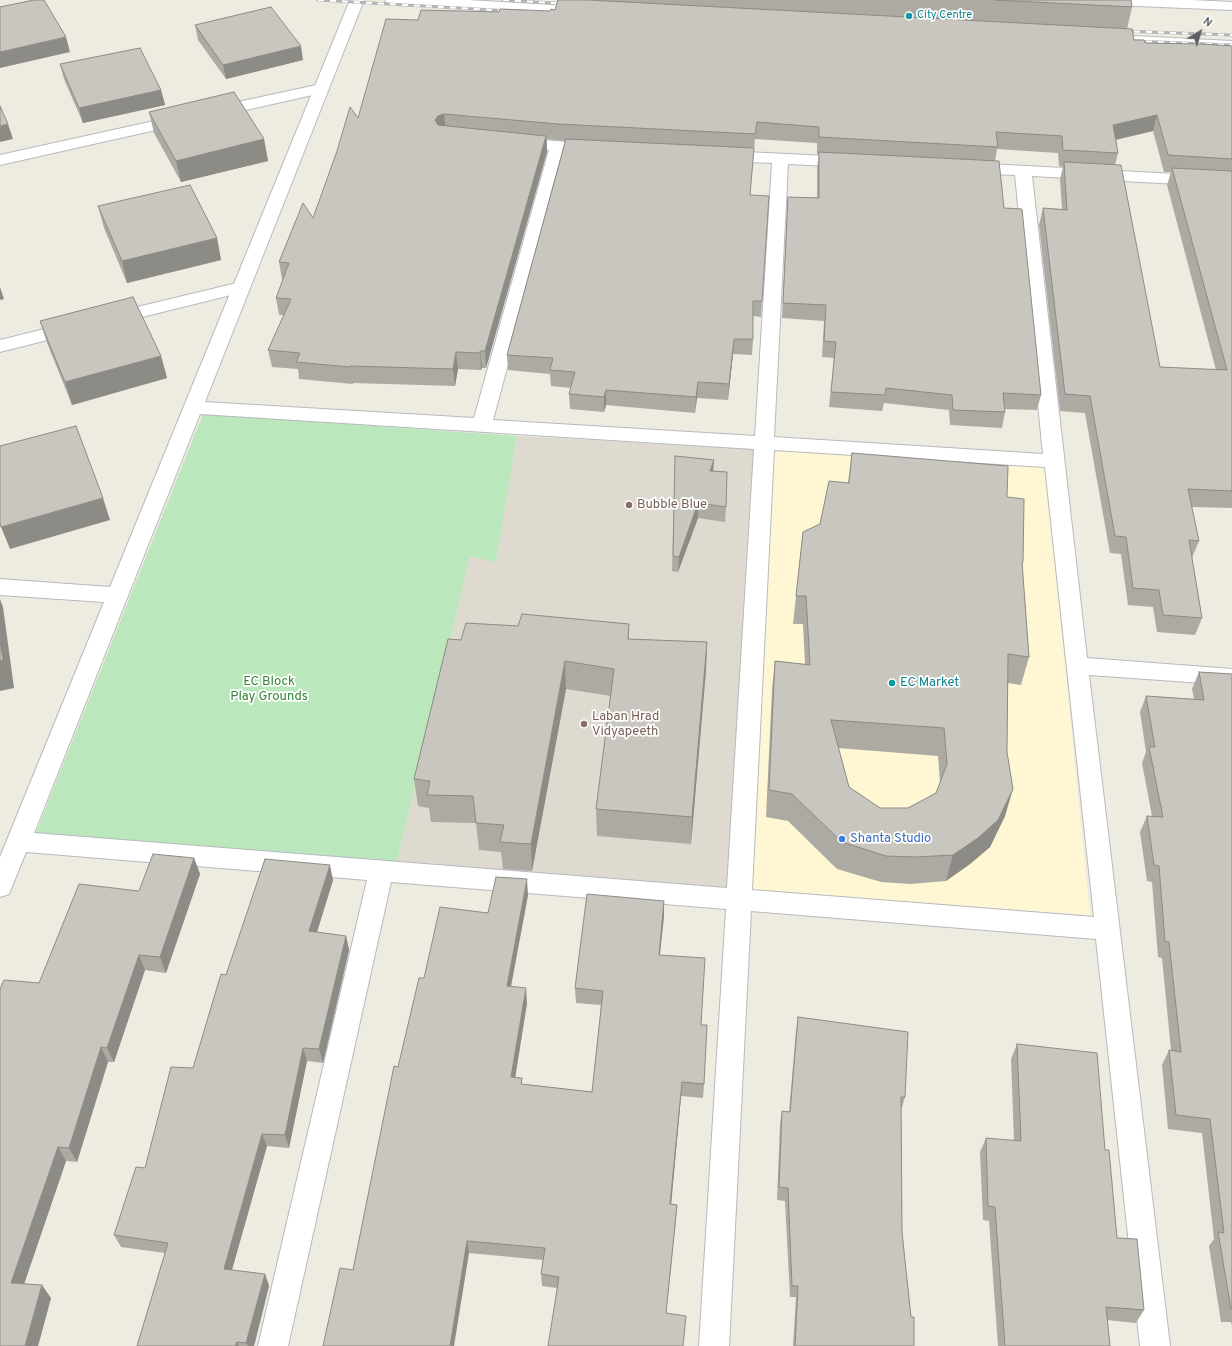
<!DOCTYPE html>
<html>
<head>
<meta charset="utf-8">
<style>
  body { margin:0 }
  #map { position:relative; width:1232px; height:1346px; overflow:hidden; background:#eeebe1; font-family:Overpass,sans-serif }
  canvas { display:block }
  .north { position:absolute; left:1180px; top:12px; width:40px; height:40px; -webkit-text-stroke:3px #fff; paint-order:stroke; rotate:38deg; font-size:11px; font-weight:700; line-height:16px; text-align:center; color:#5a5e63 }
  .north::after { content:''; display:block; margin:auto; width:14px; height:18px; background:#5a5e63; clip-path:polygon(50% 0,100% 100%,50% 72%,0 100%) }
</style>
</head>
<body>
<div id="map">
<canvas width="1232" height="1346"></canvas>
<div class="north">N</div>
</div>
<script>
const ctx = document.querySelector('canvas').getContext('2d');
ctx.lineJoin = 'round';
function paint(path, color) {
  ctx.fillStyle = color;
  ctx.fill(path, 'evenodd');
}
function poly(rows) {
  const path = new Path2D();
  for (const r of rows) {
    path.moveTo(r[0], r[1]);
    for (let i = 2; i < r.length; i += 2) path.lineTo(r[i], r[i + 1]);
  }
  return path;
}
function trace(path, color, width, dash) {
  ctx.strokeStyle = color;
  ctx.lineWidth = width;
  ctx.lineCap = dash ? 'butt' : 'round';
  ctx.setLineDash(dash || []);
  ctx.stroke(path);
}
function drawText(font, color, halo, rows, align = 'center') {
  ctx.font = font + ' Overpass,sans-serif';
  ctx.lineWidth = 3.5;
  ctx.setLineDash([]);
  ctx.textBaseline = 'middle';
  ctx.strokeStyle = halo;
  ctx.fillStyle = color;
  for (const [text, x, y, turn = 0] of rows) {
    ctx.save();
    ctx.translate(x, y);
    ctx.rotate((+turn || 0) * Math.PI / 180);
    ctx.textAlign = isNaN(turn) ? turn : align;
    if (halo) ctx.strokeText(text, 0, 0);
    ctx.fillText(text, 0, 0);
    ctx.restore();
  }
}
paint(poly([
  [774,448,1045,465,1090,915,749,892]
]), '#fff6d4');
paint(poly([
  [517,436,757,449,746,582,731,889,396,865,470,555,496,561]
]), '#dedad0');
paint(poly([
  [203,414,517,436,496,562,470,556,396,865,35,835]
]), '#bbe7bc');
const service = poly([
  [321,84,326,86,329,89,326,92,215,117,210,115,207,112,210,109,215,107,321,84],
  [181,115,187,117,189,120,187,123,0,165,0,155,181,115],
  [241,282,247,283,250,287,247,291,110,325,104,323,101,319,104,315,241,282],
  [73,322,79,324,82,328,79,332,0,352,0,340,73,322]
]);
const minor = poly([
  [350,0,364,0,205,402,474,418,549,150,511,146,509,143,511,140,517,138,593,144,599,146,601,149,599,152,593,154,565,152,493,420,755,436,772,163,725,161,719,159,717,156,719,153,725,151,848,157,854,159,856,162,854,165,848,167,788,164,774,437,1043,454,1015,175,970,173,964,171,962,168,964,165,970,163,1232,177,1232,187,1032,176,1087,658,1232,669,1232,685,1089,675,1170,1346,1140,1346,1096,939,751,911,729,1346,699,1346,726,909,391,882,288,1346,258,1346,367,880,26,852,9,894,0,897,0,857,104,602,0,595,0,579,110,587,350,0],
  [200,414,754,449,727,888,34,833,200,414],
  [774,450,1045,467,1094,917,752,890,774,450]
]);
const secondary = poly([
  [385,0,468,0,586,7,591,8,593,11,591,14,586,15,392,4,387,3,385,0],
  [1082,0,1191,0,1232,2,1232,10,1089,4,1084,3,1082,0],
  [1113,35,1232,41,1232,49,1108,42,1106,39,1108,36,1113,35]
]);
trace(service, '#b7b9bf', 2);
trace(minor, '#b7b9bf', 2);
trace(secondary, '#b7bbc1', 2);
paint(service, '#fff');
paint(minor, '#fff');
paint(secondary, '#fff');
const rail = poly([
  [318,0,511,11],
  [503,0,569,4],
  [1122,31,1232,35],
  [1134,41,1232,45]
]);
trace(rail, '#b3b4b4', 3);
trace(rail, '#fff', 2, [6]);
paint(poly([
  [558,0,1131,0,1132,7,1127,29,1134,40,1145,43,1232,46,1232,508,1191,507,1199,541,1192,558,1202,618,1195,635,1157,632,1153,607,1128,605,1121,554,1110,553,1085,413,1060,411,1039,225,1043,208,1062,209,1060,179,1063,167,1059,166,1058,153,997,149,995,161,1041,395,1037,410,1005,409,1005,412,1002,428,950,425,949,410,884,403,882,411,829,407,834,358,822,357,824,321,782,318,787,212,788,197,817,198,817,167,819,154,817,154,817,143,755,139,750,195,762,301,761,317,753,316,753,339,752,355,733,354,728,400,697,398,695,413,606,405,604,412,570,409,569,394,571,388,551,386,550,374,508,370,507,355,565,141,547,139,547,152,486,368,482,368,481,370,458,369,455,386,353,383,353,384,299,379,298,369,272,367,268,350,284,315,279,315,276,298,283,279,282,279,279,262,313,218,358,118,418,20,499,12,550,11,555,10],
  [1153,131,1164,172,1171,172,1167,185,1216,370,1160,367,1115,165,1118,153,1116,140],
  [195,25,303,60,226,79,198,40],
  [60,64,161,90,165,105,83,123,64,79],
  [149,112,264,139,268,161,181,182,154,133],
  [98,206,217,238,221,260,127,283,104,228],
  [40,321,161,356,167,378,72,405,47,343],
  [852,453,1007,497,1023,562,1022,567,1029,657,1021,685,1008,683,1005,816,990,847,970,864,946,881,910,884,881,882,837,869,788,821,766,817,772,689,775,661,805,664,803,624,793,624,803,532,820,524,848,483],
  [838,748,938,756,940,783,936,793,908,808,880,808,849,787],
  [675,456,713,471,726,507,725,522,698,518,678,572,672,571],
  [629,624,629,639,707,642,706,670,691,844,597,836,596,809,611,696,566,689,532,871,503,869,501,852,479,850,476,823,431,822,429,808,418,806,414,779,461,640,518,626],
  [1199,672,1232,674,1232,1326,1231,1322,1221,1322,1209,1246,1214,1239,1202,1133,1168,1129,1162,1065,1169,1050,1171,1050,1162,958,1158,957,1152,882,1147,881,1140,832,1147,816,1152,816,1142,763,1146,752,1140,712,1146,696,1194,699,1192,689],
  [194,858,200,874,166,973,145,970,114,1062,108,1062,77,1162,66,1161,24,1284,51,1298,38,1346,0,1346,39,983,139,891],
  [333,880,317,932,346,936,349,950,323,1063,307,1061,289,1148,267,1146,232,1270,265,1274,269,1286,254,1346,137,1346,165,1253,121,1247,114,1235,145,1168,193,1068,226,975],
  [528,895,511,987,527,1003,515,1078,522,1078,522,1084,592,1092,601,1005,576,1003,575,988,664,901,664,916,660,955,701,1025,704,1084,703,1098,681,1096,671,1204,677,1205,666,1313,683,1346,557,1288,542,1286,541,1274,543,1260,469,1253,353,1270,398,1067,424,978,488,913],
  [798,1017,905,1097,901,1110,902,1232,914,1346,793,1346,796,1297,790,1297,785,1201,777,1200,780,1124,782,1111,789,1112,796,1031],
  [1017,1044,1105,1150,1117,1238,1144,1310,1136,1323,1107,1320,1110,1346,998,1346,989,1221,983,1220,980,1152,986,1138,1014,1141,1011,1059]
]), '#acaaa3');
paint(poly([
  [66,37,70,52,0,68,0,52],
  [301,46,303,60,226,79,223,65],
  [161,90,165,105,83,123,79,108],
  [444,114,446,131,440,133,435,120,438,116],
  [1157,115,1153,131,1109,141,1113,125],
  [8,124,13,139,0,142,0,126],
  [546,136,547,152,486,368,485,351],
  [264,139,268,161,181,182,176,161],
  [217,238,221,260,127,283,122,261],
  [0,287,4,299,0,300],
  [734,339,733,354,728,400,729,384],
  [480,351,482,368,481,370,480,353],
  [456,352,458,369,455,386,453,369],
  [161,356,167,378,72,405,65,382],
  [698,382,697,398,695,413,696,397],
  [606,390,606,405,604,412,604,397],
  [714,460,713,475,710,471],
  [103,498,110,520,10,549,1,527],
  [698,503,698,518,678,572,679,557],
  [0,599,3,607,14,688,0,691],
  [707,642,706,670,691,844,692,817],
  [565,661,566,689,532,871,531,844],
  [1013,789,1005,816,990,847,970,864,946,881,953,855],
  [194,858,200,874,166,973,160,957],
  [330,865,333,880,313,945,309,931],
  [527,879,528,895,508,1001,507,986],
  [664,901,664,916,658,970,659,955],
  [346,936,349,950,323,1063,319,1049],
  [139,955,145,970,114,1062,107,1048],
  [526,988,527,1003,513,1091,511,1077],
  [101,1047,108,1062,77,1162,69,1148],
  [303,1048,307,1061,289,1148,285,1135],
  [682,1082,681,1096,670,1217,670,1204],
  [262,1134,267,1146,229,1280,224,1269],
  [58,1147,66,1161,20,1296,11,1283],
  [677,1205,676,1218,665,1325,666,1313],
  [467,1241,469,1253,454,1346,450,1346],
  [265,1274,269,1286,254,1346,248,1346,246,1343],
  [42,1285,51,1298,38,1346,25,1346],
  [237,1342,239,1346,235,1346]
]), '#8c8b85');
const building = poly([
  [34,0,44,0,66,37,0,52,0,7,34,0],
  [558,0,588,0,1132,29,1134,40,1144,40,1145,43,1201,44,1232,46,1232,159,1168,155,1157,115,1113,125,1118,153,1063,150,1062,136,996,132,998,147,819,137,819,127,757,122,755,134,558,124,444,114,438,116,435,120,438,125,546,136,485,351,480,351,480,353,456,352,453,369,350,366,350,367,296,362,300,353,268,350,291,299,276,298,289,263,279,262,303,203,313,218,337,151,350,107,358,118,386,19,418,20,421,10,499,12,500,9,550,11,551,9,555,10,558,0],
  [995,0,1131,0,1132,7,995,0],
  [271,7,301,46,223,65,195,25,271,7],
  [140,48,161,90,79,108,60,64,140,48],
  [234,92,264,139,176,161,149,112,234,92],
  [0,106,8,124,0,126,0,106],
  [566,139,754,148,750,195,769,196,762,301,753,301,753,339,734,339,729,384,698,382,696,397,606,390,604,397,569,394,575,372,550,370,553,358,507,355,566,139],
  [819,152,999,161,1004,208,1022,209,1041,395,1003,393,1005,412,953,410,952,395,886,388,885,395,831,392,836,342,824,341,826,305,783,303,788,197,819,198,819,152],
  [1064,162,1121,165,1160,367,1227,370,1172,168,1232,171,1232,491,1188,489,1199,541,1189,540,1202,618,1163,615,1159,590,1133,588,1126,537,1115,536,1090,396,1065,394,1043,208,1067,210,1064,162],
  [190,185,217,238,122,261,98,206,190,185],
  [133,297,161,356,65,382,40,321,133,297],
  [76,426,103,498,1,527,0,523,0,446,76,426],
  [852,453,1008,466,1007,497,1024,499,1023,562,1022,562,1029,657,1008,654,1007,752,1013,789,998,820,978,838,953,855,916,857,886,856,842,842,792,794,769,790,775,661,810,665,806,596,796,596,803,532,820,524,829,481,849,483,852,453],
  [831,720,944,728,947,764,936,793,908,808,880,808,849,787,831,720],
  [675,456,714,460,710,471,727,472,726,507,698,503,679,557,673,556,675,456],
  [522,614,629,624,628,639,707,642,692,817,596,809,614,669,565,661,531,844,500,842,504,825,476,823,473,796,427,795,430,781,414,779,448,639,461,640,466,623,518,626,522,614],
  [0,640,3,660,0,661,0,640],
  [1199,672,1232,674,1232,1309,1231,1309,1218,1232,1224,1233,1210,1119,1176,1115,1169,1050,1181,1052,1169,942,1165,941,1159,866,1154,865,1147,816,1163,817,1149,747,1155,747,1146,696,1204,700,1199,672],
  [153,854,194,858,160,957,139,955,107,1048,101,1047,69,1148,58,1147,11,1283,42,1285,25,1346,0,1346,0,989,4,980,39,983,79,884,139,891,153,854],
  [265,859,330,865,309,931,346,936,319,1049,303,1048,285,1135,262,1134,224,1269,265,1274,246,1343,237,1342,235,1346,137,1346,168,1243,114,1235,136,1167,145,1168,171,1067,193,1068,221,974,226,975,265,859],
  [496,877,527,879,507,986,526,988,511,1077,522,1078,521,1084,592,1092,603,991,575,988,587,894,664,901,659,955,705,958,701,1025,707,1025,704,1084,682,1082,670,1204,677,1205,666,1313,686,1316,683,1346,548,1346,559,1277,541,1274,545,1248,467,1241,450,1346,323,1346,340,1268,353,1270,394,1066,398,1067,419,978,424,978,440,907,488,913,496,877],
  [798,1017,908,1032,905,1097,901,1097,902,1232,911,1317,914,1317,914,1346,795,1346,798,1286,792,1286,788,1188,779,1187,782,1111,790,1112,798,1017],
  [1017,1044,1097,1053,1105,1150,1109,1150,1117,1238,1137,1239,1144,1310,1106,1307,1110,1346,1005,1346,995,1207,988,1206,986,1138,1021,1141,1017,1044]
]);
paint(building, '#c8c6be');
trace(building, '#8c8b85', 1);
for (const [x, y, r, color] of [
  [909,16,4,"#0f9aa8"],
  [629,505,4,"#8d6e63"],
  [892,683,4,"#0f9aa8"],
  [584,724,4,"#8d6e63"],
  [842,839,4,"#3f7fe0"]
]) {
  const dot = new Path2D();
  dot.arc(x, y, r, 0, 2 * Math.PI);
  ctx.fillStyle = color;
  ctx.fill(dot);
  trace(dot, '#fff', 1.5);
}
drawText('11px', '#0d838f', '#fff', [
  ["City Centre",917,16]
], 'left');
drawText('13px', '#785e54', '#fff', [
  ["Bubble Blue",637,505],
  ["Laban Hrad",592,717],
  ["Vidyapeeth",592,732]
], 'left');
drawText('13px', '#2f8534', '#fff', [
  ["EC Block",269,682],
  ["Play Grounds",269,697]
]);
drawText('13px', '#0d838f', '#fff', [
  ["EC Market",900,683]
], 'left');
drawText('13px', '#366cbe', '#fff', [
  ["Shanta Studio",850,839]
], 'left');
</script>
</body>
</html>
